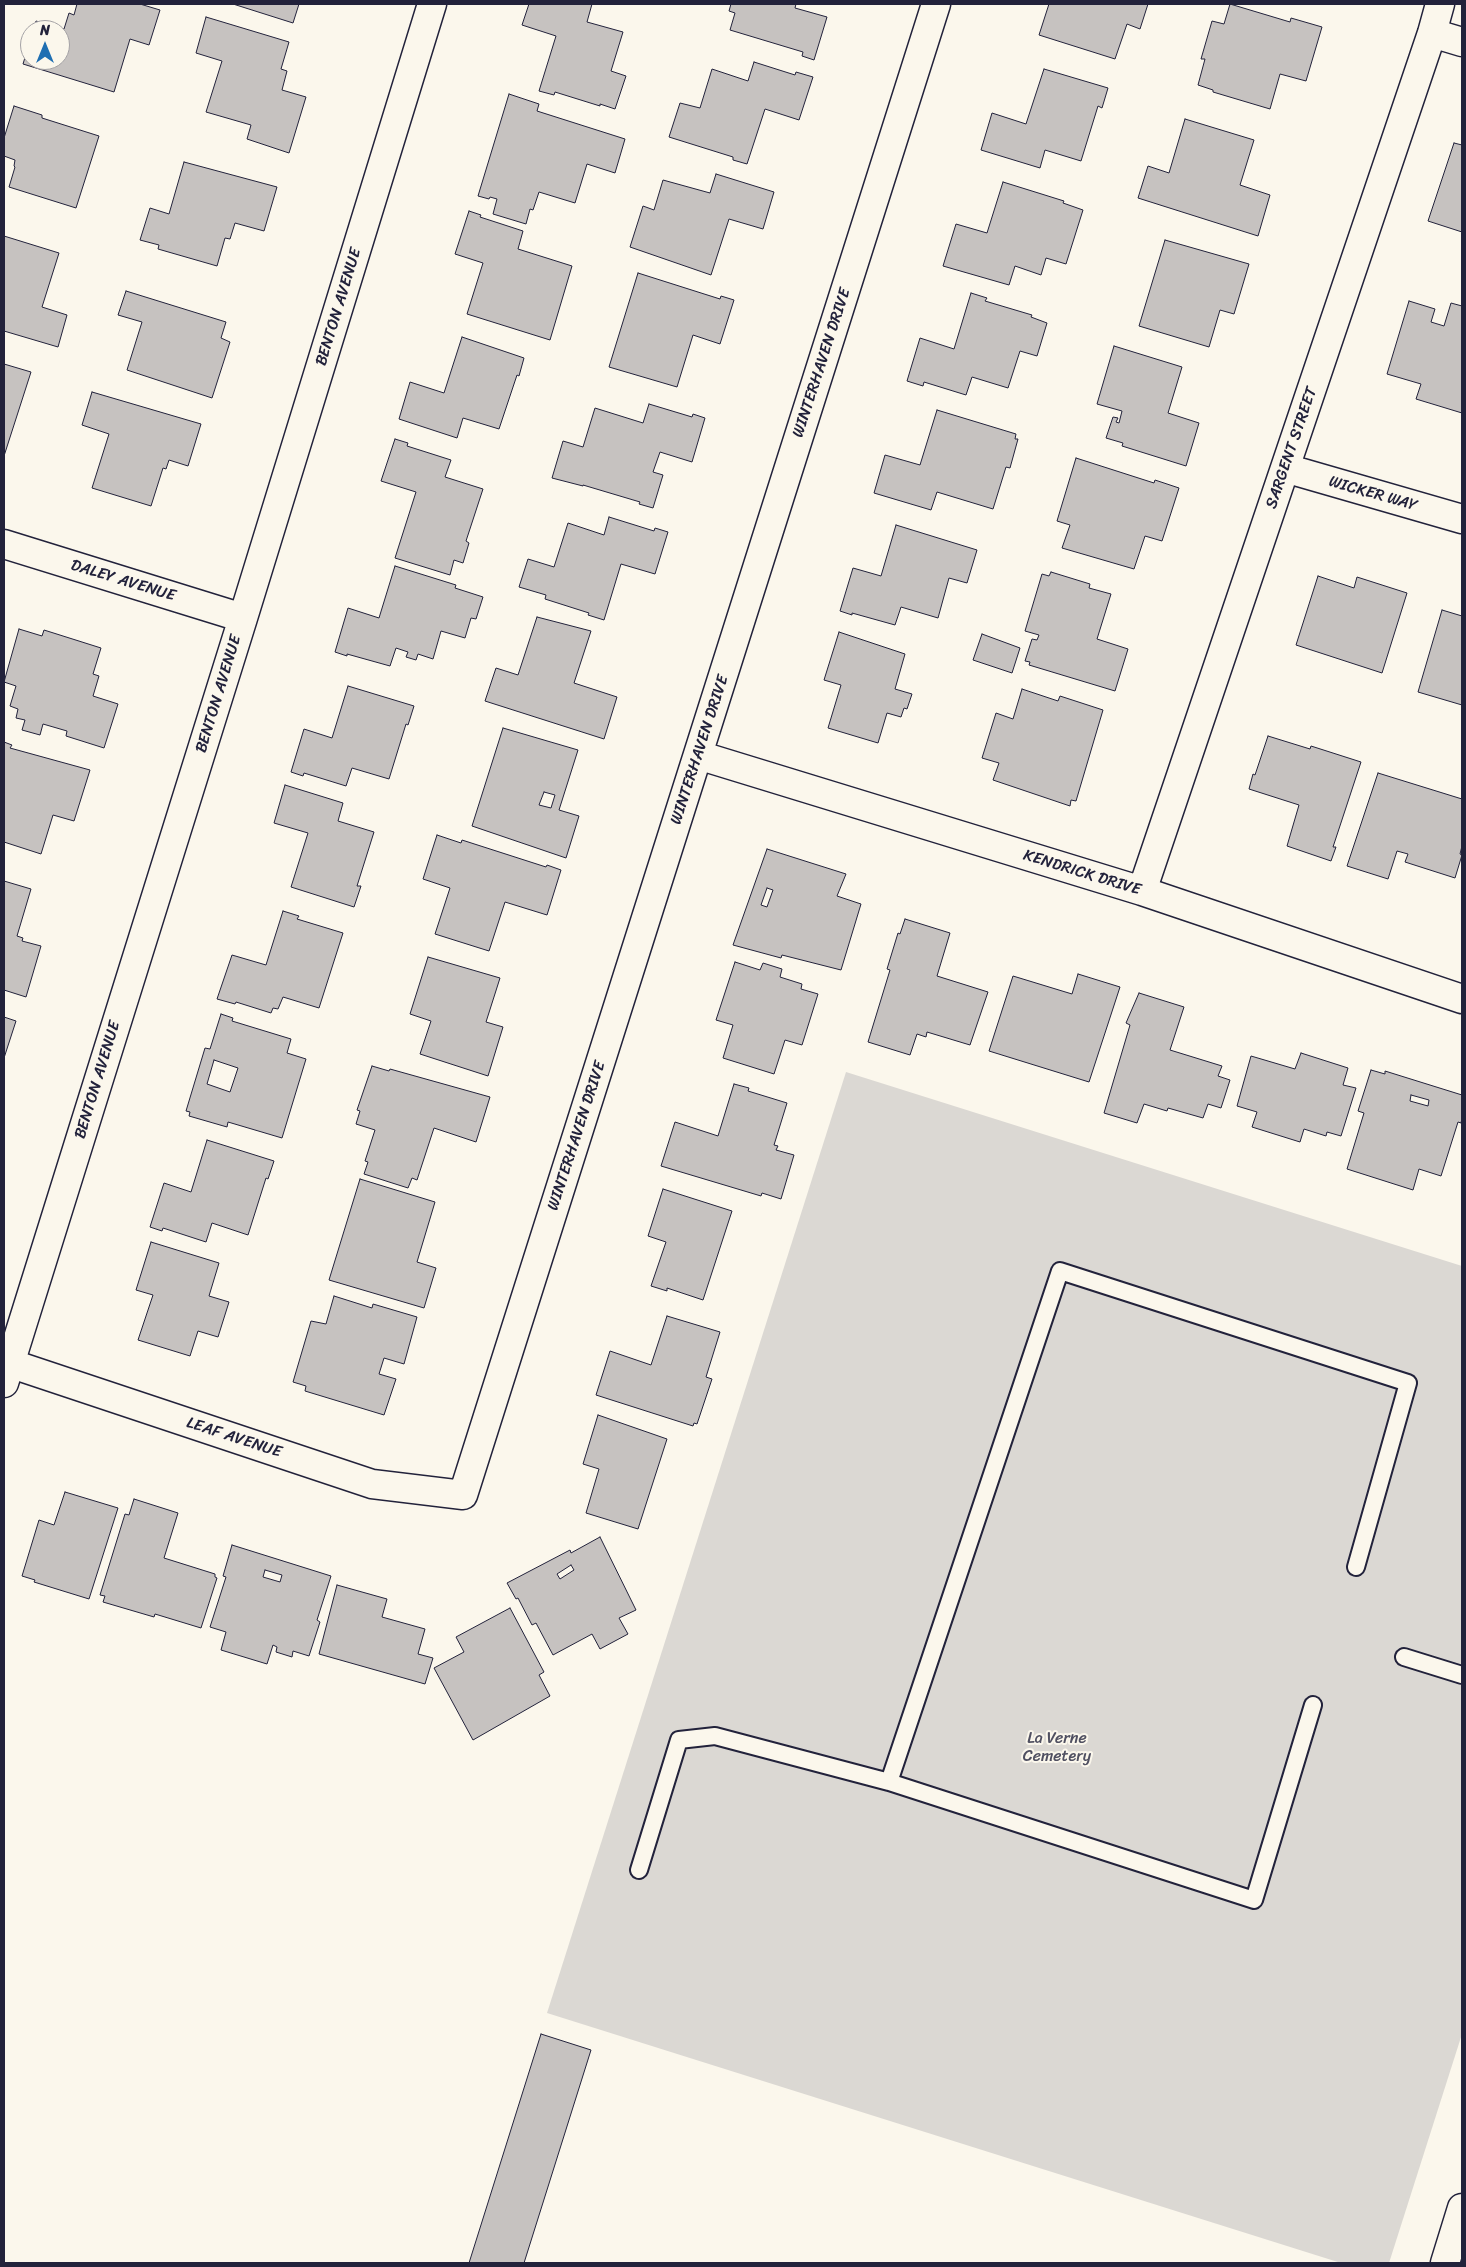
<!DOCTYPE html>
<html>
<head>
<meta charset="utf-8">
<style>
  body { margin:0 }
  #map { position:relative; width:1466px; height:2267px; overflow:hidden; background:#fbf7ec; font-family:Sriracha,sans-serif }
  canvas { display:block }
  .frame { position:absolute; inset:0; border:5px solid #22223b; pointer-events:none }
  .north { position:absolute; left:20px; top:20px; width:50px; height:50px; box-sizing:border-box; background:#fbf7ec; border:1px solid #a4a2a5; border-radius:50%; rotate:0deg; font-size:14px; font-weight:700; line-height:20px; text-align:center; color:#22223b }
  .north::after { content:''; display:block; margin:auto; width:18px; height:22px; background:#1f6fb2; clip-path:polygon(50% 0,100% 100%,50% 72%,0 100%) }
</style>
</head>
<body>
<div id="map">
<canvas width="1466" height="2267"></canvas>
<div class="frame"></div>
<div class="north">N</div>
</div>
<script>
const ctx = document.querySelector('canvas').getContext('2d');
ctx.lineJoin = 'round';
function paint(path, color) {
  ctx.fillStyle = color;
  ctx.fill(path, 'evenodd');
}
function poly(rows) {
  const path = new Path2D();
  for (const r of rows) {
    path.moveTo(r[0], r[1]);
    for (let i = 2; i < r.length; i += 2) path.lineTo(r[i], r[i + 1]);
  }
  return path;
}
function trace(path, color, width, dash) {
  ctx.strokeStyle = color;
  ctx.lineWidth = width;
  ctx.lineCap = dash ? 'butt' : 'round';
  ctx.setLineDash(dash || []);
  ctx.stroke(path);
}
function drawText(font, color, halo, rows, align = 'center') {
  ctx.font = font + ' Sriracha,sans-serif';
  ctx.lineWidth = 4;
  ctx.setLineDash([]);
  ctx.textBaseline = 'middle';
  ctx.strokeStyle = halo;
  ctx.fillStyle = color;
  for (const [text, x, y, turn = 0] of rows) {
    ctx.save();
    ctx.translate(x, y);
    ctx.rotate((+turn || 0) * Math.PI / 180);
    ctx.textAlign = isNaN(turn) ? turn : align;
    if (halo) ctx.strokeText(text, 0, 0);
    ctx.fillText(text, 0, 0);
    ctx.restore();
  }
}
paint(poly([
  [846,1072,1462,1266,1462,2034,1389,2263,1341,2263,547,2013]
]), '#dbd8d3');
const building = poly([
  [77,4,140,4,160,10,149,45,130,39,114,92,23,64,30,41,30,60,60,60,60,30,34,30,36,21,64,29,69,13,74,15,77,4],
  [233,4,299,4,293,23,233,4],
  [529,4,592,4,587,22,623,32,611,71,626,76,615,109,600,104,600,106,555,92,554,95,539,91,556,36,522,25,529,4],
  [731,4,796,4,795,8,827,17,814,60,802,56,803,52,730,30,735,13,729,11,731,4],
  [1049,4,1148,4,1140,29,1127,24,1115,59,1039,35,1049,4],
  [1230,4,1290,22,1291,18,1322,27,1306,81,1280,74,1270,109,1213,92,1213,90,1198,85,1205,59,1201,59,1212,21,1224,24,1230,4],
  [206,17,289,42,281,69,287,71,282,90,306,97,289,153,247,139,251,125,206,112,222,61,196,53,206,17],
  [754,62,795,75,796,72,813,77,799,120,765,109,747,164,733,160,733,157,669,137,680,103,700,108,712,69,748,81,754,62],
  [1044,69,1108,88,1102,108,1098,106,1081,161,1045,150,1040,168,981,150,992,113,1026,124,1044,69],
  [509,94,539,104,537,111,625,139,615,173,587,164,575,203,539,192,533,210,530,209,526,224,493,214,497,199,490,197,489,199,478,196,509,94],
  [14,106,42,115,42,118,99,136,76,208,9,187,15,167,14,166,15,160,4,156,4,138,14,106],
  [1185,119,1254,140,1240,185,1270,195,1258,236,1138,198,1148,166,1169,173,1185,119],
  [1454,143,1462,145,1462,232,1428,221,1454,143],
  [184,162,277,187,264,231,235,223,230,239,225,238,217,266,158,249,159,245,140,240,150,208,169,214,184,162],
  [716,174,774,192,763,229,729,219,711,275,630,247,643,206,654,210,663,180,710,193,716,174],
  [1003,182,1064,201,1063,203,1083,210,1066,264,1046,258,1041,275,1015,266,1009,285,943,266,956,224,987,233,1003,182],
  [469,211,481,215,480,217,523,231,518,249,572,266,550,340,467,314,483,263,455,254,469,211],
  [4,236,59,253,42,307,67,315,58,347,4,331,4,236],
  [1165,240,1249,264,1234,314,1220,310,1209,347,1139,326,1165,240],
  [638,273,720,299,721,296,734,300,720,344,693,335,677,387,609,367,638,273],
  [126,291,226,322,221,338,230,342,212,398,127,370,142,322,118,315,126,291],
  [971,293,987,298,985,301,1032,315,1031,317,1047,323,1037,356,1020,351,1008,388,972,377,966,395,924,382,923,386,907,381,920,338,954,349,971,293],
  [1409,301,1435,309,1431,322,1444,326,1451,303,1462,306,1462,413,1416,399,1421,384,1387,374,1409,301],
  [462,337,524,358,519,376,517,375,499,429,463,418,457,438,399,419,410,382,444,393,462,337],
  [1114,346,1182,367,1168,413,1199,423,1186,466,1122,446,1123,443,1106,438,1113,417,1118,418,1116,422,1119,423,1122,411,1097,404,1114,346],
  [4,364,31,372,4,456,4,364],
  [92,392,201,424,188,466,169,460,166,469,163,468,151,506,92,488,109,434,82,425,92,392],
  [649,404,692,417,693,414,705,418,692,462,660,452,653,472,663,475,653,508,639,504,640,502,583,485,583,486,552,478,563,441,583,447,595,408,643,423,649,404],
  [937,410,1016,434,1015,439,1018,439,1010,468,1006,467,993,509,937,492,931,510,874,493,885,455,920,465,937,410],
  [395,439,408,443,407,446,451,460,445,477,483,489,466,541,469,543,463,563,454,560,450,575,395,558,416,492,381,481,395,439],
  [1076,458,1154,483,1155,480,1179,488,1162,541,1145,536,1134,569,1062,548,1070,525,1057,521,1076,458],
  [609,517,654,531,655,528,668,532,655,574,621,564,604,620,588,615,589,613,545,599,546,595,519,587,528,559,554,567,568,523,604,535,609,517],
  [896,525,977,550,967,583,949,578,938,618,901,607,895,625,852,613,852,615,840,611,853,568,881,576,896,525],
  [395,566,456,585,455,588,483,597,476,619,471,618,465,638,441,631,433,659,418,654,416,660,406,657,408,652,396,648,390,666,347,654,347,656,335,652,348,608,379,618,395,566],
  [1051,572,1090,584,1089,588,1111,594,1097,639,1128,649,1115,691,1029,665,1030,662,1025,661,1032,639,1037,640,1039,635,1025,631,1042,574,1049,576,1051,572],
  [1318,576,1354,588,1357,577,1407,593,1382,673,1296,645,1318,576],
  [1442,610,1462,616,1462,705,1418,692,1442,610],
  [537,617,591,631,574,683,617,697,604,739,485,701,496,668,518,675,537,617],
  [19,629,42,636,44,630,101,648,93,674,99,676,93,696,118,704,104,748,66,736,67,731,43,724,40,735,22,730,25,720,16,718,18,709,10,706,16,686,4,682,19,629],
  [839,632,905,654,895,689,912,694,907,709,904,708,901,717,887,713,878,743,828,728,841,685,824,680,839,632],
  [982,634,1020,648,1012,673,973,660,982,634],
  [348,686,414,706,408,725,406,724,389,779,352,768,346,786,304,773,303,776,291,772,304,729,332,738,348,686],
  [1022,689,1058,701,1060,696,1103,710,1076,801,1071,800,1070,806,993,780,999,763,982,758,996,713,1013,719,1022,689],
  [503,728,578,750,559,810,579,816,566,858,472,826,503,728],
  [544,792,555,795,551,808,539,805,544,792],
  [1268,736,1310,749,1311,746,1361,762,1333,847,1336,847,1331,861,1287,846,1299,805,1249,789,1253,774,1255,775,1268,736],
  [4,742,12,745,10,748,90,770,74,821,53,815,41,854,4,842,4,742],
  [1378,773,1462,799,1462,846,1460,854,1462,855,1455,878,1405,862,1408,854,1397,851,1388,879,1347,866,1378,773],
  [285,785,343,803,338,821,374,832,357,886,361,886,354,907,291,887,308,833,274,823,285,785],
  [437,835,461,843,462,840,546,867,547,865,561,870,547,915,505,902,489,951,435,934,450,888,423,879,437,835],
  [767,849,846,874,837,896,861,904,841,970,782,955,781,958,733,945,767,849],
  [767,888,773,890,767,907,761,905,767,888],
  [4,881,31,889,17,936,23,938,22,941,41,946,26,997,4,990,4,881],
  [283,911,299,916,297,919,343,933,319,1008,283,997,278,1009,273,1008,271,1013,236,1002,235,1004,217,999,232,955,266,965,283,911],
  [905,919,950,933,937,976,988,992,970,1045,927,1032,926,1037,917,1034,910,1055,868,1042,890,970,887,969,898,933,900,934,905,919],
  [428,957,500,978,486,1022,503,1027,488,1076,420,1054,431,1021,410,1014,428,957],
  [735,962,760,970,763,963,782,969,780,977,802,984,801,989,818,994,802,1045,785,1040,774,1074,723,1058,733,1025,716,1020,735,962],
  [1078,974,1120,987,1089,1082,989,1051,1013,976,1072,994,1078,974],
  [1139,993,1184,1007,1170,1050,1222,1066,1218,1076,1230,1080,1221,1108,1208,1104,1203,1118,1168,1108,1167,1111,1144,1104,1137,1123,1104,1113,1130,1025,1126,1023,1139,993],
  [221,1014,233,1018,232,1021,291,1039,287,1053,306,1059,282,1138,228,1122,227,1127,189,1116,190,1112,186,1111,205,1048,210,1049,221,1014],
  [214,1060,238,1068,230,1092,207,1084,214,1060],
  [4,1017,16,1021,4,1058,4,1017],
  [1301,1053,1348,1068,1343,1085,1356,1088,1341,1136,1327,1132,1326,1136,1304,1129,1300,1142,1252,1127,1257,1112,1237,1106,1251,1056,1295,1069,1301,1053],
  [372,1066,389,1071,390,1069,490,1097,476,1142,434,1128,417,1180,412,1178,408,1188,364,1174,368,1162,365,1161,375,1130,356,1124,360,1111,357,1110,372,1066],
  [1371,1070,1385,1074,1385,1071,1462,1095,1462,1118,1461,1123,1458,1122,1441,1176,1419,1169,1413,1190,1347,1169,1364,1113,1358,1111,1371,1070],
  [1411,1095,1429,1100,1428,1106,1410,1101,1411,1095],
  [734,1084,749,1088,748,1091,787,1103,774,1145,778,1146,776,1150,794,1155,781,1199,762,1193,761,1196,661,1166,675,1122,718,1136,734,1084],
  [207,1140,274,1161,268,1179,266,1178,248,1235,212,1223,206,1242,163,1228,162,1231,150,1227,164,1183,191,1192,207,1140],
  [360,1179,435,1202,417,1262,436,1268,424,1308,329,1280,360,1179],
  [663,1189,732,1211,703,1300,667,1288,667,1291,651,1286,666,1242,648,1236,663,1189],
  [151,1242,219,1263,209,1296,229,1302,218,1337,198,1331,190,1356,138,1340,153,1295,136,1290,151,1242],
  [334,1296,372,1308,373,1304,417,1317,404,1364,384,1358,379,1374,396,1379,384,1415,305,1391,306,1386,293,1382,311,1321,326,1324,334,1296],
  [667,1316,720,1332,706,1377,712,1379,697,1424,694,1423,693,1426,596,1395,610,1351,651,1365,667,1316],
  [598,1415,667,1439,638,1529,586,1513,599,1469,583,1464,598,1415],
  [65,1492,118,1508,89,1599,34,1582,35,1580,22,1576,39,1520,54,1525,65,1492],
  [134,1499,178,1513,164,1558,215,1574,215,1577,217,1578,201,1628,155,1614,154,1617,103,1602,105,1596,100,1595,125,1514,129,1515,134,1499],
  [600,1537,636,1610,619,1618,628,1634,600,1649,592,1634,553,1655,536,1623,532,1625,518,1598,516,1599,507,1583,570,1550,571,1553,600,1537],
  [571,1565,574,1570,560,1579,557,1574,571,1565],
  [232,1545,331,1576,317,1620,320,1622,309,1656,293,1651,292,1657,276,1652,277,1647,273,1645,267,1664,221,1650,226,1632,210,1627,226,1577,223,1576,232,1545],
  [265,1570,282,1575,280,1582,263,1577,265,1570],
  [337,1585,387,1599,382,1617,425,1629,418,1654,433,1658,425,1684,319,1654,337,1585],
  [510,1608,544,1672,539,1675,550,1696,473,1740,434,1668,464,1652,456,1637,510,1608],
  [541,2034,591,2050,524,2263,469,2263,541,2034]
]);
paint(building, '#c6c2c0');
trace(building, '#22223b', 1);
const lane = poly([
  [1404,1657,1462,1675],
  [889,1782,1060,1271,1408,1383,1356,1567],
  [639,1870,679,1740,715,1736,889,1782,1254,1900,1313,1705]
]);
const street = poly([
  [1432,33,1462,42],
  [1285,468,1462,519],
  [4,544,243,618],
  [698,755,1142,891,1462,999],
  [1142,891,1432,33,1440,4],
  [9,1363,372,1484,463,1495,936,4],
  [4,1383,243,618,432,4],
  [1445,2263,1462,2208]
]);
trace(lane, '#22223b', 20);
trace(street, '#22223b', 31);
trace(lane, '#fbf7ec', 16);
trace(street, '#fbf7ec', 28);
drawText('16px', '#22223b', '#fbf7ec', [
  ["BENTON AVENUE",339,307,-73],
  ["WINTERHAVEN DRIVE",822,363,-72],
  ["SARGENT STREET",1292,448,-71],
  ["WICKER WAY",1373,494,16],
  ["DALEY AVENUE",123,581,17],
  ["BENTON AVENUE",219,694,-73],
  ["WINTERHAVEN DRIVE",700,750,-72],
  ["KENDRICK DRIVE",1082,873,17],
  ["BENTON AVENUE",98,1080,-73],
  ["WINTERHAVEN DRIVE",577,1136,-72],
  ["LEAF AVENUE",234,1438,18]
]);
drawText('16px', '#505061', '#fbf7ec', [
  ["La Verne",1057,1739],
  ["Cemetery",1057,1757]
]);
</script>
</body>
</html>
